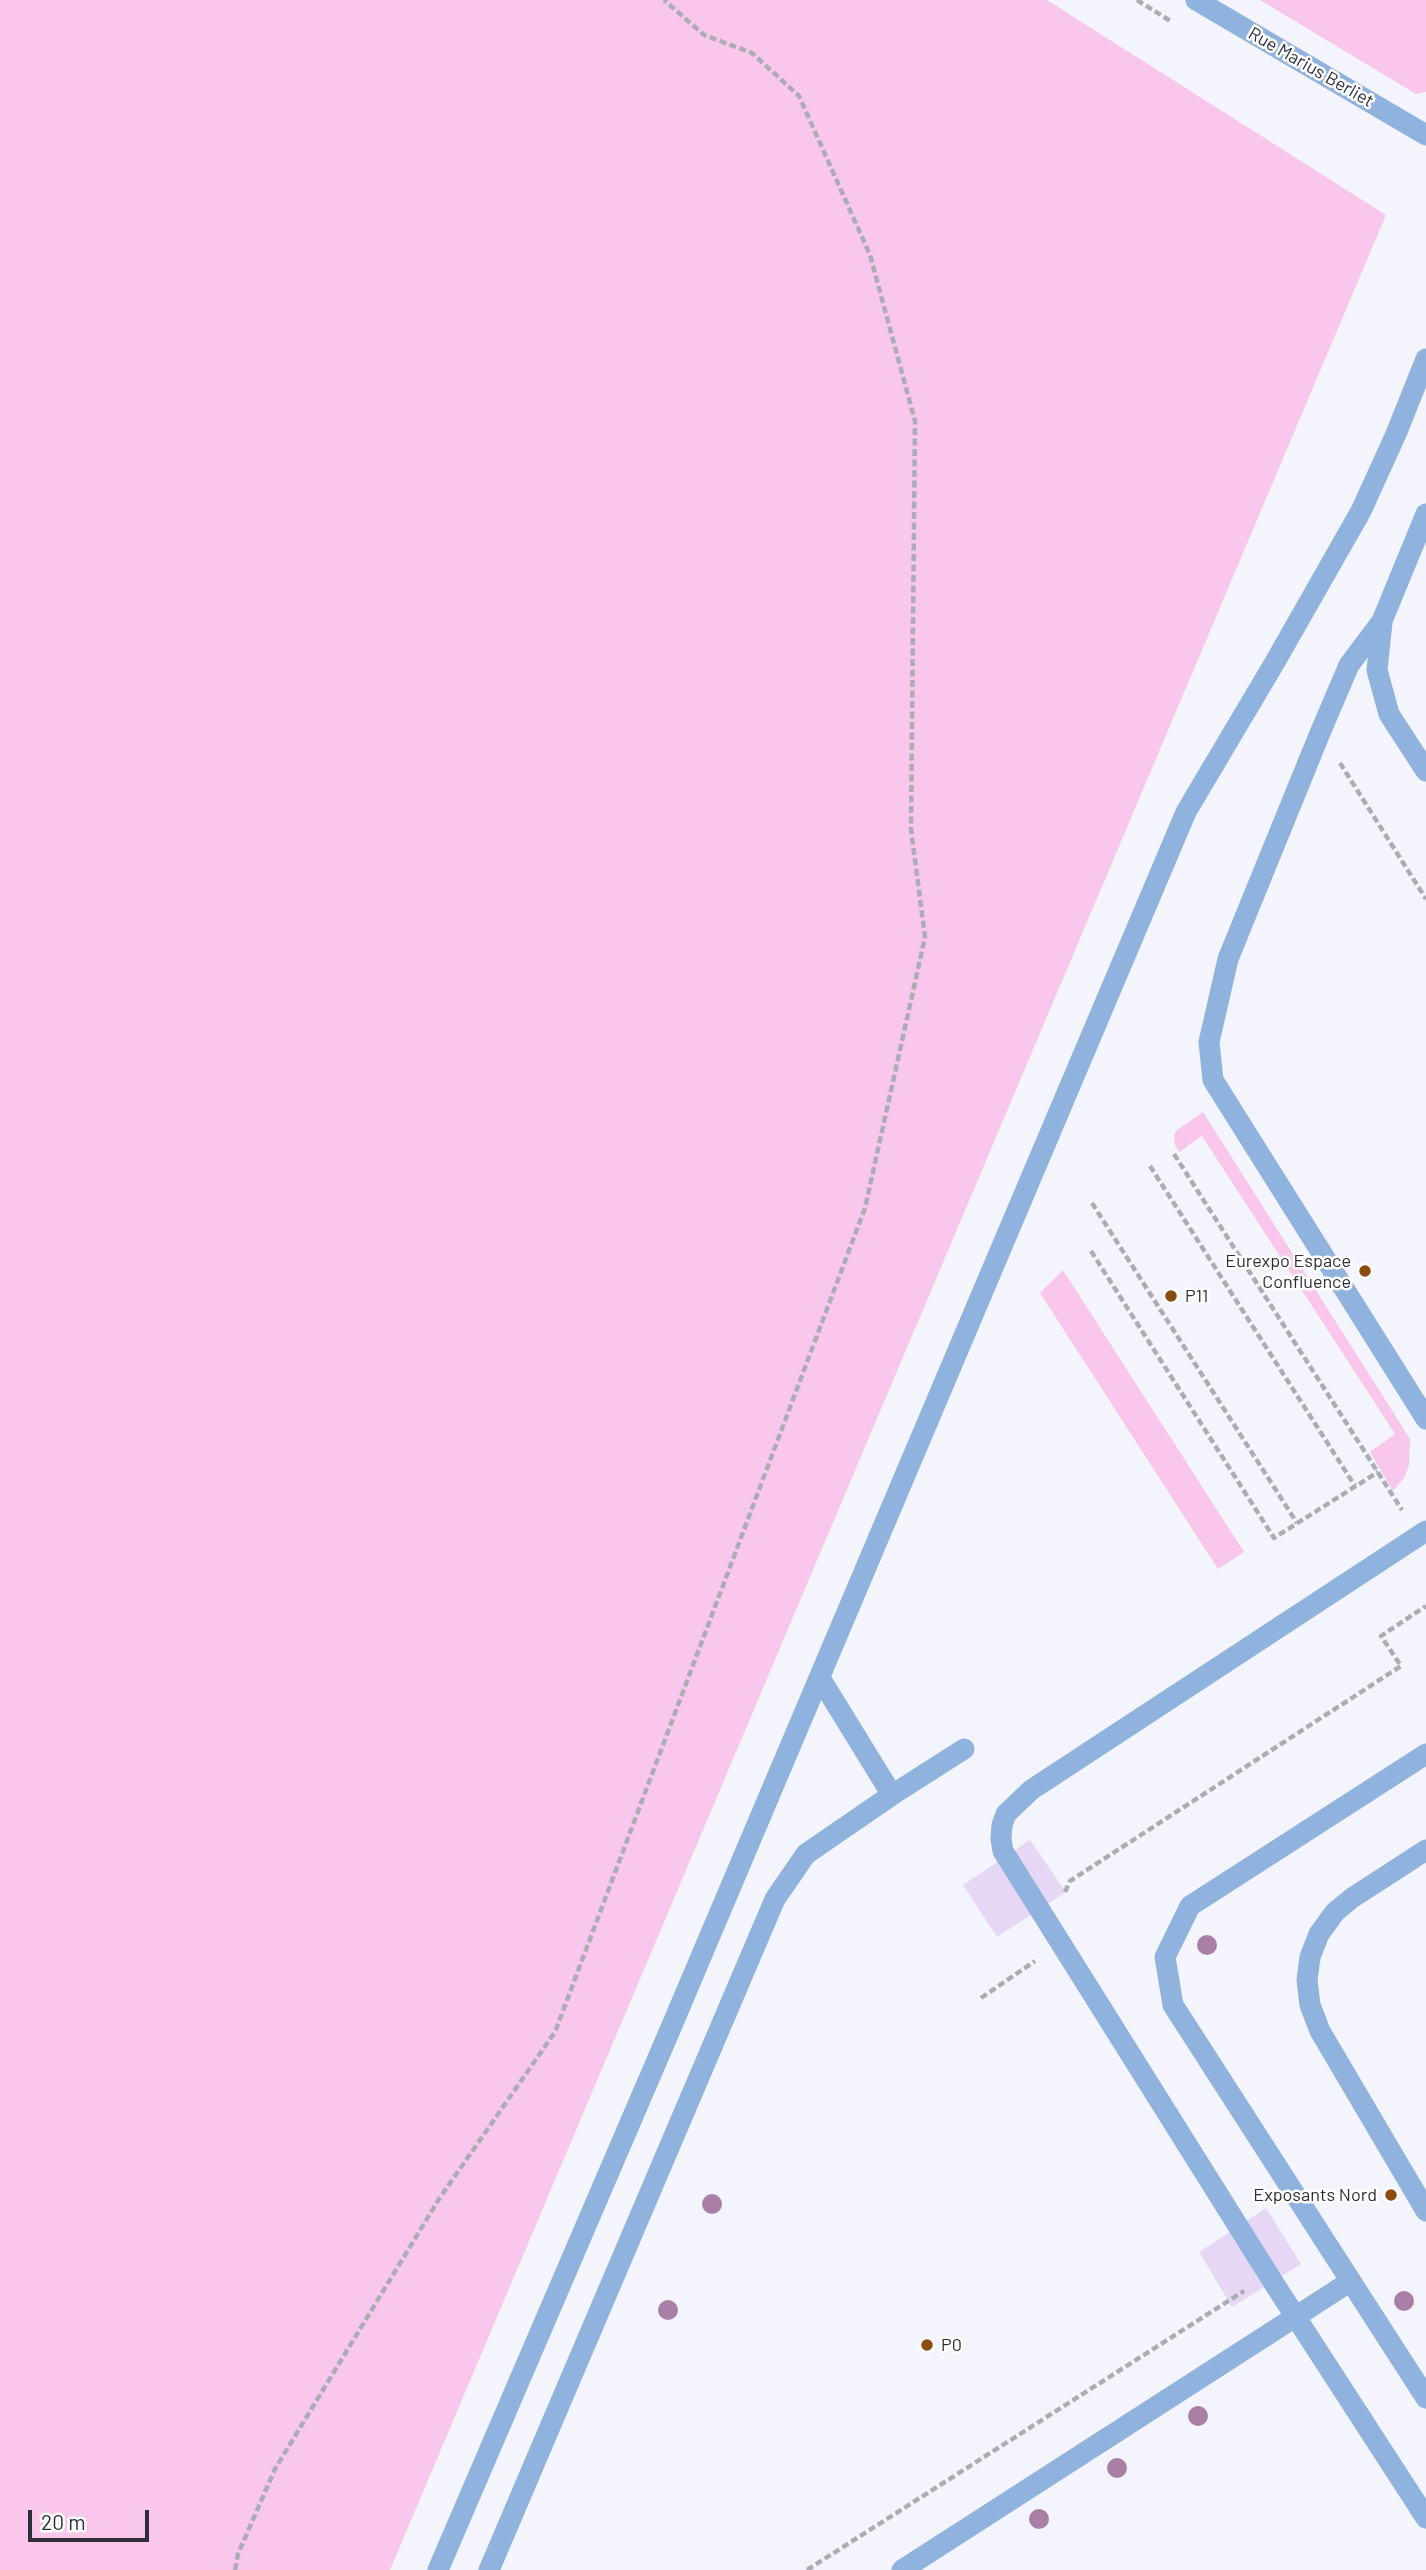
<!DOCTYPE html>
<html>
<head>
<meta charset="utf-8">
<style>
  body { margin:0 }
  #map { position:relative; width:1426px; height:2570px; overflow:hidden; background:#f4f5fc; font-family:Barlow,sans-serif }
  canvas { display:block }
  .scale { position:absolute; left:28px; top:2510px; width:121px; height:32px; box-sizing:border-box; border:4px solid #2d2e3a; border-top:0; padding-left:9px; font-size:21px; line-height:24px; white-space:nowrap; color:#2d2e3a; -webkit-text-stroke:5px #fff; paint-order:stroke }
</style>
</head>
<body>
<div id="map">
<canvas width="1426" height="2570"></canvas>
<div class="scale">20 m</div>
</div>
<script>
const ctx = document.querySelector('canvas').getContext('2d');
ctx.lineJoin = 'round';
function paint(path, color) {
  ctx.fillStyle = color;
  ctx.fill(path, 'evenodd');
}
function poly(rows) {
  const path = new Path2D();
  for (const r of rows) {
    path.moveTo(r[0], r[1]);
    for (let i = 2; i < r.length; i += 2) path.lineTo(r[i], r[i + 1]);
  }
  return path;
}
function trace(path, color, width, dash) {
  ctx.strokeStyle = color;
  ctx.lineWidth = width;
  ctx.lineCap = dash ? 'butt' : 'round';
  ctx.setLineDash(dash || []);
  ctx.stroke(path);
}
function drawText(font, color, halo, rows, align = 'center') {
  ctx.font = font + ' Barlow,sans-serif';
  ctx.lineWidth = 5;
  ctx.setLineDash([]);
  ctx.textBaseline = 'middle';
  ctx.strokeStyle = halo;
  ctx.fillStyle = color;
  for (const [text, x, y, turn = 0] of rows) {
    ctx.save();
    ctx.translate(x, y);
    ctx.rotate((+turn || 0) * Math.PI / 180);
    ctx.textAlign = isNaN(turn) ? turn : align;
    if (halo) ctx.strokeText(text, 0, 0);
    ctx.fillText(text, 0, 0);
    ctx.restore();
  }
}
paint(poly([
  [0,0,1047,0,1386,215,390,2570,0,2570],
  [1260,0,1426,0,1426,92,1416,94],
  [1203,1112,1410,1439,1409,1465,1404,1478,1393,1491,1370,1452,1395,1434,1202,1136,1179,1152,1175,1145,1174,1135,1177,1130],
  [1063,1270,1244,1552,1218,1569,1040,1293]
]), '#f9c6ec');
paint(poly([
  [1030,1840,1066,1892,997,1937,963,1885],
  [1266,2208,1301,2264,1232,2307,1199,2252]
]), '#e6d8f5');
trace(poly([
  [1137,0,1172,22],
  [1340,763,1426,899],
  [1174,1154,1402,1510],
  [1150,1166,1355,1486],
  [1092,1203,1297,1523],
  [1091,1251,1274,1538,1378,1472],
  [1065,1892,1070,1881,1401,1666,1381,1636,1426,1606],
  [981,1998,1035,1961],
  [235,2570,238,2554,275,2469,439,2199,555,2032,865,1208,925,937,911,829,915,421,870,255,799,96,752,53,704,35,664,0],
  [807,2570,1244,2291]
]), '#abacb5', 4.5, [7, 3.5]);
trace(poly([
  [1196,0,1426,135],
  [1426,514,1382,621,1349,665,1320,733,1228,959,1209,1042,1213,1080,1426,1419],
  [1382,623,1377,670,1389,714,1426,771],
  [1426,1531,1031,1790,1006,1814,1002,1825,1001,1839,1003,1851,1275,2285,1426,2518],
  [820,1678,892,1795,964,1749],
  [1426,1754,1190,1906,1165,1957,1173,2005,1426,2398],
  [1426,1850,1352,1898,1335,1912,1319,1934,1310,1957,1307,1980,1310,2005,1320,2031,1426,2211],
  [438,2570,670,2030,1186,812,1275,662,1361,511,1396,434,1426,359],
  [489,2570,775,1899,806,1854,892,1795],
  [902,2570,1351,2281]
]), '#8fb3de', 21);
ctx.fillStyle = '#aa7fa6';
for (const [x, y] of [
  [1207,1945],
  [712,2204],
  [1404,2301],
  [668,2310],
  [1198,2416],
  [1117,2468],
  [1039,2519]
]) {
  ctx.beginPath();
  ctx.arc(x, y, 10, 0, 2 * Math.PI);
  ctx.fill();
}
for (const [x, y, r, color] of [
  [1365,1271,7,"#8b4c12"],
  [1171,1296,7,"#8b4c12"],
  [1391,2195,7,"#8b4c12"],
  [927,2345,7,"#8b4c12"]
]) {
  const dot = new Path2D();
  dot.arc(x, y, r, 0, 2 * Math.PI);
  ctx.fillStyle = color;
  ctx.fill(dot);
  trace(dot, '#fff', 2.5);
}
drawText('18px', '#2d2e3a', '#fff', [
  ["Rue Marius Berliet",1311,67,30]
]);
drawText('18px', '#2d2e3a', '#fff', [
  ["Eurexpo Espace",1351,1261],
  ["Confluence",1351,1282],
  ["P11",1185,1296,"left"],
  ["Exposants Nord",1377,2195],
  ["P0",941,2345,"left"]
], 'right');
</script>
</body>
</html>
